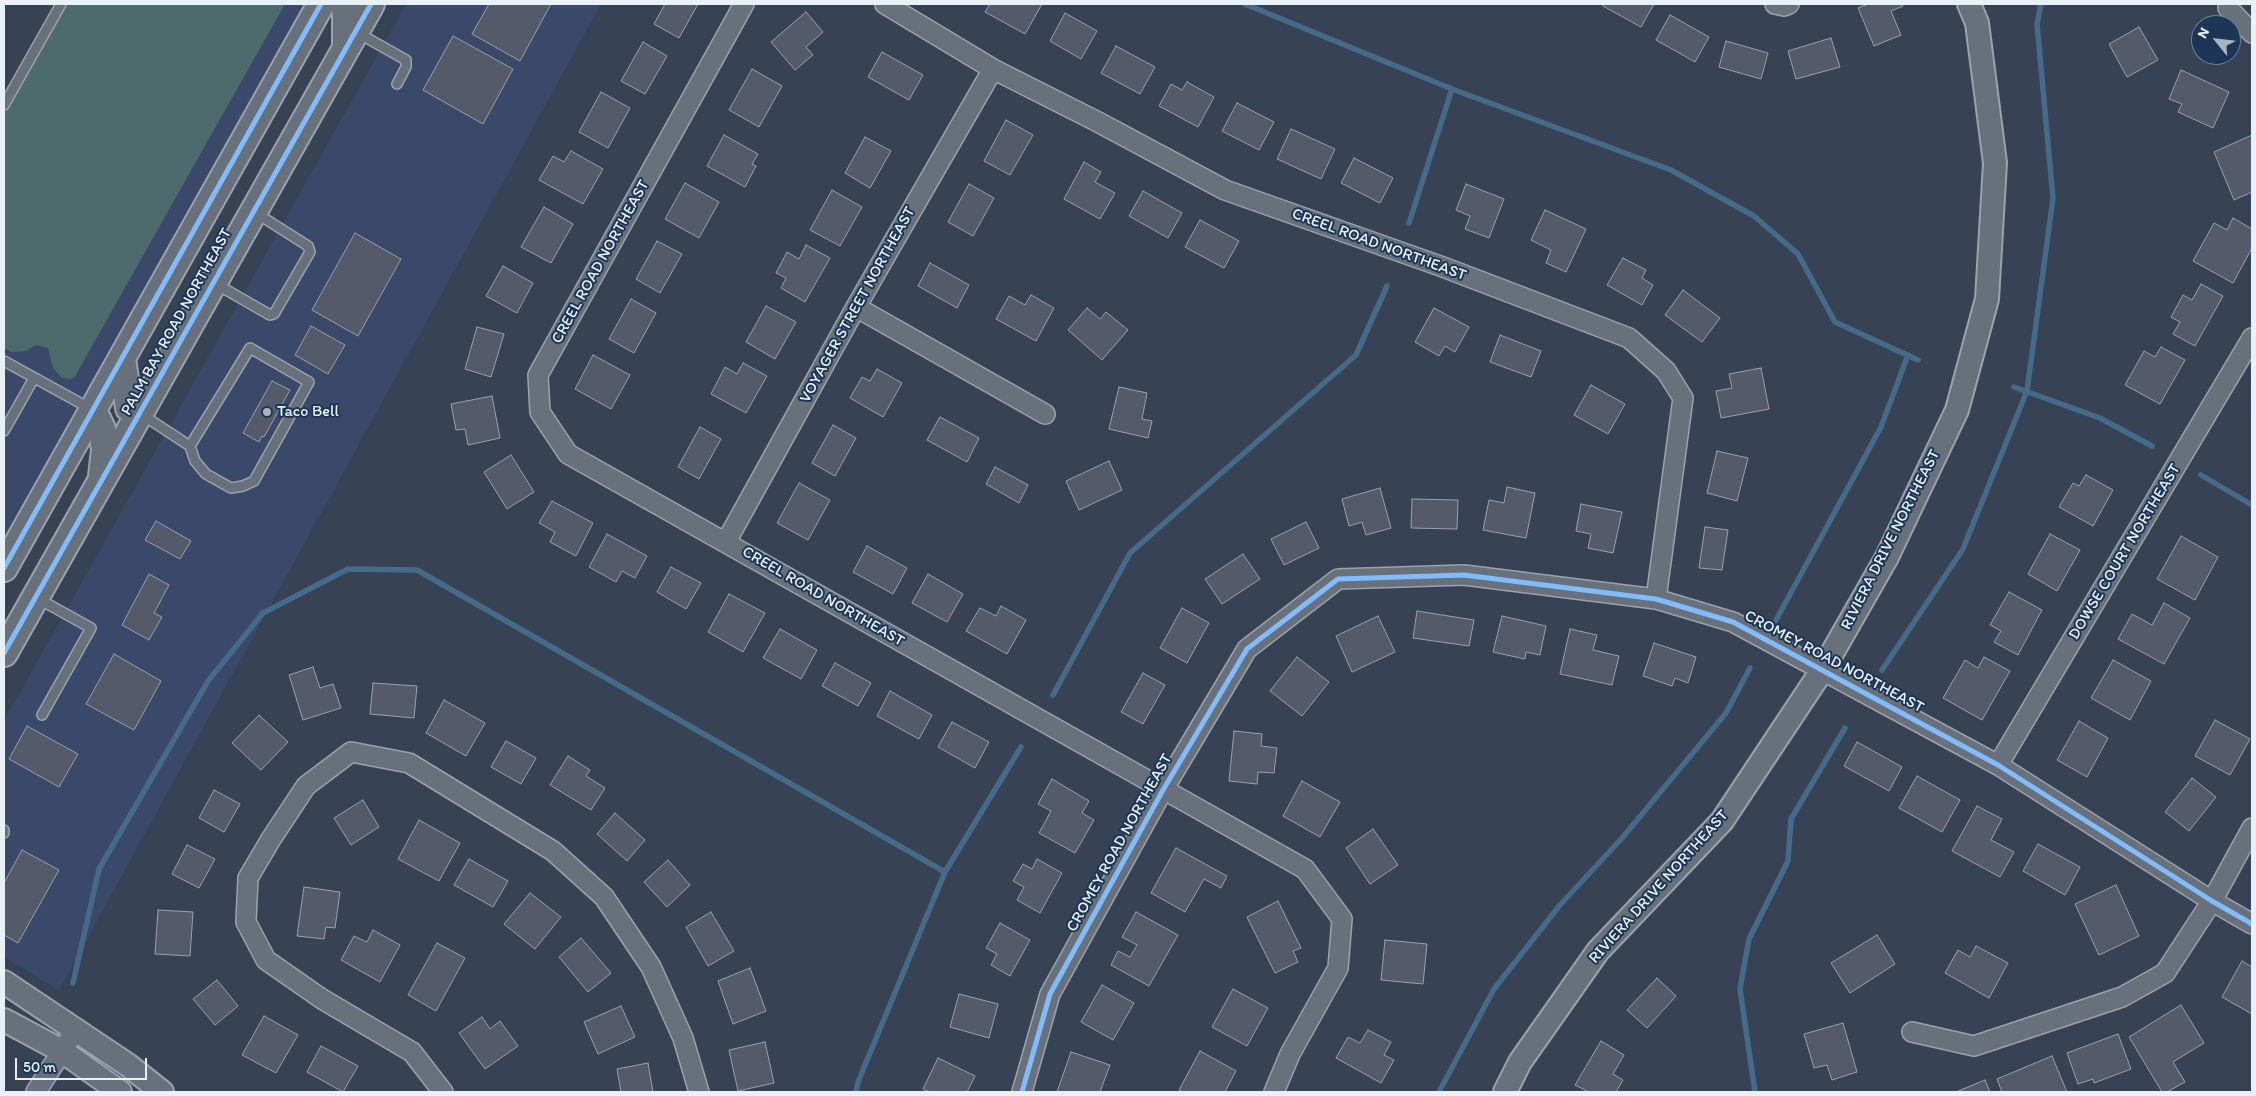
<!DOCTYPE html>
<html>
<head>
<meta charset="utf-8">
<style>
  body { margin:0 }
  #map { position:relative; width:2256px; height:1096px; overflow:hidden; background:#374254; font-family:Itim,sans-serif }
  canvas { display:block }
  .frame { position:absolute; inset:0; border:5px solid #e8f1f8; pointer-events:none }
  .north { position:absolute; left:2191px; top:15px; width:50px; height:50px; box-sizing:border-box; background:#1d3557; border:1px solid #6e8097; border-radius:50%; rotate:299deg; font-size:14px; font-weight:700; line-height:20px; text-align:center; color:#e8f1f8 }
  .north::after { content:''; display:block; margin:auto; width:18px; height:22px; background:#aab4bf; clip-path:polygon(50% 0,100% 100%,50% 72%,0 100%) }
  .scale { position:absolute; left:15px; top:1058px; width:132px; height:22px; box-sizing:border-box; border:2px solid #e8f1f8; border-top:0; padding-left:6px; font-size:15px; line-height:18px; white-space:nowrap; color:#e8f1f8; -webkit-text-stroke:4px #1d3557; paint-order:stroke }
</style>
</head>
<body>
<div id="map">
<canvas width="2256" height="1096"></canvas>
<div class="frame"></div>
<div class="north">N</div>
<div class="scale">50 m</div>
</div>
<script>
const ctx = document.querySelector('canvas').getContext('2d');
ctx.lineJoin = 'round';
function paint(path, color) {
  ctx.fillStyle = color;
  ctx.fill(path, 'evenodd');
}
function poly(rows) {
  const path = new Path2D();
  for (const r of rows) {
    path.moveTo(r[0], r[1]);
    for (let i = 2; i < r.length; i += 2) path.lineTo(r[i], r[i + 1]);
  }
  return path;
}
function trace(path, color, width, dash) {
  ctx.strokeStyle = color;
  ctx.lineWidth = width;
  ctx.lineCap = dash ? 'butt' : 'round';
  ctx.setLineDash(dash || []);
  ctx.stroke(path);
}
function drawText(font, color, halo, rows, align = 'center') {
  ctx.font = font + ' Itim,sans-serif';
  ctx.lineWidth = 4;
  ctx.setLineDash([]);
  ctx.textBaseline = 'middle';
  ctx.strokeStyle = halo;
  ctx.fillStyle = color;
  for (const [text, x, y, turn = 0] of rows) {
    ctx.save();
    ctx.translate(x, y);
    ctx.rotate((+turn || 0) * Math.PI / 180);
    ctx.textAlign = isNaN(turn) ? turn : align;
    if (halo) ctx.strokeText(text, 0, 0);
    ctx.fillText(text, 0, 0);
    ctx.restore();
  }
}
paint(poly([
  [61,4,307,4,4,548,4,105],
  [406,4,601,4,59,990,4,957,4,721]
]), '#3a486a');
paint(poly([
  [65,4,285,4,74,378,70,379,62,378,53,368,48,348,36,345,26,351,11,352,4,348,4,114]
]), '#4d6b6d');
trace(poly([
  [1245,4,1452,89,1671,170,1754,216,1798,254,1835,322,1918,360],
  [1409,223,1452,89],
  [2014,387,2100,418,2152,446],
  [2201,475,2252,505],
  [1775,622,1881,427,1908,355],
  [1882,670,1963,549,2027,391,2053,198,2037,24,2041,4],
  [1053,695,1130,553,1356,355,1387,286],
  [73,983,99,869,208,681,263,613,348,569,417,570,945,872],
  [856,1092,858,1082,945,872,1021,747],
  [1439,1092,1494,989,1560,905,1623,837,1726,713,1750,668],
  [1755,1092,1740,989,1749,939,1788,861,1791,819,1845,728]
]), '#466b8a', 5.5);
const building = poly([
  [489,4,551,4,520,61,472,34,489,4],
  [665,4,698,4,679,38,654,24,665,4],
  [990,4,1042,4,1025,34,985,12,990,4],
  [1604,4,1654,4,1641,27,1603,6,1604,4],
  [1868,4,1902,4,1903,6,1891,11,1901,35,1874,46,1858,8,1868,4],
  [806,12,823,32,806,47,813,55,795,70,771,42,806,12],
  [1065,13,1097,31,1081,59,1050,41,1065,13],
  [1670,15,1709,37,1695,62,1656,40,1670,15],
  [2139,27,2158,60,2127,77,2109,44,2139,27],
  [453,36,513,69,483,124,423,90,453,36],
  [1831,38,1840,67,1796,79,1788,51,1831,38],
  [1726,41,1768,53,1761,79,1719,67,1726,41],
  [643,42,667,56,645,94,621,81,643,42],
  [1116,46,1155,67,1140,94,1101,73,1116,46],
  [882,52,923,75,909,100,868,77,882,52],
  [752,69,782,86,759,127,729,110,752,69],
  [2181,70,2229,92,2213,128,2178,112,2182,104,2169,99,2181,70],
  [1187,82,1214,97,1198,127,1159,106,1171,84,1182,90,1187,82],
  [601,92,630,108,608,148,579,132,601,92],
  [1237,103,1274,122,1259,150,1222,131,1237,103],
  [1006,120,1033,135,1010,175,984,161,1006,120],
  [1291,129,1335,149,1321,179,1277,159,1291,129],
  [724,135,758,154,752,164,756,166,745,187,707,166,724,135],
  [2252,135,2252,192,2234,200,2214,152,2252,135],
  [865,137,891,151,870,188,845,173,865,137],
  [571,151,603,169,583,204,539,180,553,156,564,162,571,151],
  [1354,158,1393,178,1380,203,1341,183,1354,158],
  [1084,162,1101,172,1095,182,1115,193,1100,219,1064,199,1084,162],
  [685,183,719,202,699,238,665,219,685,183],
  [969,184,994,198,973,236,948,222,969,184],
  [1466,184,1504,199,1489,238,1465,229,1470,216,1456,210,1466,184],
  [832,190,862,207,840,246,810,230,832,190],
  [1143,191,1182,213,1168,238,1129,216,1143,191],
  [544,207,573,224,551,263,521,247,544,207],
  [1545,210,1586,229,1566,272,1546,263,1551,250,1531,240,1545,210],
  [2233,218,2252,229,2252,248,2233,283,2193,261,2214,223,2227,230,2233,218],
  [1200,220,1239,241,1224,268,1185,247,1200,220],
  [355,233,401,259,358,336,312,310,355,233],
  [657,241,682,254,660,293,636,279,657,241],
  [806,245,830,258,805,302,781,288,786,278,776,273,787,252,799,259,806,245],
  [1623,258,1646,270,1642,278,1653,285,1642,305,1607,285,1623,258],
  [930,263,969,285,957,308,918,286,930,263],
  [503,266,533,283,517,313,486,296,503,266],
  [2201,284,2223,296,2195,346,2173,334,2180,322,2171,317,2183,295,2192,300,2201,284],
  [1683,290,1720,318,1702,342,1665,315,1683,290],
  [1031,295,1054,308,1036,341,996,319,1009,296,1025,305,1031,295],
  [631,299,656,313,634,353,609,339,631,299],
  [766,306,796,322,775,359,746,342,766,306],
  [1087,308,1100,319,1106,312,1128,330,1102,360,1068,330,1087,308],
  [1434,308,1469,327,1455,352,1445,346,1439,356,1415,342,1434,308],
  [311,326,345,345,328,374,295,355,311,326],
  [477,327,504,334,491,377,465,369,477,327],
  [1500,335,1541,351,1531,377,1490,362,1500,335],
  [2161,347,2185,360,2160,404,2125,385,2144,351,2155,357,2161,347],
  [593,355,630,375,611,409,575,389,593,355],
  [743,363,767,376,746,413,711,394,725,367,737,374,743,363],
  [1761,368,1769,409,1721,418,1716,391,1732,388,1729,374,1761,368],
  [877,369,902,383,883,417,850,398,862,377,870,381,877,369],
  [272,381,290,390,264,437,262,436,259,442,243,433,272,381],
  [1591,385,1625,404,1608,434,1574,415,1591,385],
  [1119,387,1147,393,1142,419,1152,421,1148,438,1109,429,1119,387],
  [492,396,500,438,468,445,465,429,456,430,451,404,492,396],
  [940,417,979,438,967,462,927,440,940,417],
  [833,425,856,438,835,476,812,463,833,425],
  [700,427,721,439,699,479,678,467,700,427],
  [1717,451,1748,458,1737,501,1707,493,1717,451],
  [511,455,534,492,507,509,484,472,511,455],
  [1109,461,1122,490,1079,510,1066,481,1109,461],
  [995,467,1028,485,1019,503,986,484,995,467],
  [2086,475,2113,490,2093,526,2059,507,2073,483,2079,486,2086,475],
  [799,483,830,500,808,540,777,523,799,483],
  [1507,487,1535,493,1526,538,1483,530,1489,500,1504,503,1507,487],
  [1380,488,1391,528,1366,535,1362,522,1349,526,1342,499,1380,488],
  [1412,499,1458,500,1457,529,1411,528,1412,499],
  [552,501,593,523,576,556,550,542,555,532,539,523,552,501],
  [1581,504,1622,512,1613,553,1588,548,1591,534,1576,531,1581,504],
  [156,521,191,541,180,559,145,540,156,521],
  [1306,522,1319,548,1284,565,1271,539,1306,522],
  [1705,527,1728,530,1722,570,1699,568,1705,527],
  [607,534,647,556,635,578,622,571,616,582,589,567,607,534],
  [2050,534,2080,550,2057,591,2028,574,2050,534],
  [2181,536,2218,557,2195,600,2157,579,2181,536],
  [867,546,907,568,893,594,853,572,867,546],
  [1243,554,1260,579,1222,604,1205,579,1243,554],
  [671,567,701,583,686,609,657,592,671,567],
  [149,574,169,585,154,613,162,617,149,640,122,625,149,574],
  [928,574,963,594,947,622,912,603,928,574],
  [2009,592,2042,610,2018,655,1994,642,2001,631,1990,625,2009,592],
  [729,594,765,613,743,652,708,632,729,594],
  [2164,603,2190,618,2164,664,2118,639,2132,614,2152,625,2164,603],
  [1001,606,1026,620,1007,654,966,631,980,608,996,616,1001,606],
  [1182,608,1209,623,1187,663,1160,648,1182,608],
  [1417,611,1474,620,1469,646,1413,638,1417,611],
  [1378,616,1395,652,1352,672,1336,636,1378,616],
  [1502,616,1546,626,1540,655,1526,652,1525,659,1493,652,1502,616],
  [780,629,817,650,801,679,763,658,780,629],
  [1570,629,1597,635,1593,650,1619,656,1612,685,1560,674,1570,629],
  [1654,643,1696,657,1688,683,1675,678,1672,686,1643,676,1654,643],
  [114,654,161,681,134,730,86,704,114,654],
  [1297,657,1329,682,1302,716,1270,691,1297,657],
  [1984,657,2010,671,1982,720,1943,698,1965,660,1978,668,1984,657],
  [2113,660,2151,681,2130,720,2091,698,2113,660],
  [835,663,871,683,858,706,822,686,835,663],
  [313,667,320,688,333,684,341,708,303,720,289,675,313,667],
  [1143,673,1165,685,1143,724,1121,712,1143,673],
  [373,683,417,686,414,718,370,714,373,683],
  [890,691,932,715,919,739,877,716,890,691],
  [444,700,485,723,466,756,426,733,444,700],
  [259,715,288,742,261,770,232,743,259,715],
  [2215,720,2250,739,2230,775,2195,756,2215,720],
  [2079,721,2108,738,2087,777,2057,760,2079,721],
  [952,722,989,742,975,768,938,747,952,722],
  [27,726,78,754,59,787,9,759,27,726],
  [1234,731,1262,734,1261,746,1277,748,1274,773,1258,772,1257,784,1229,781,1234,731],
  [506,741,536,758,521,784,491,767,506,741],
  [1857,742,1902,767,1889,791,1844,766,1857,742],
  [568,756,590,770,586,776,605,788,591,810,550,785,568,756],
  [1917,776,1960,800,1942,832,1899,808,1917,776],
  [2192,778,2216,797,2189,831,2165,812,2192,778],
  [1052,779,1089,801,1082,813,1094,820,1075,853,1039,833,1051,811,1038,804,1052,779],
  [1302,781,1340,802,1320,837,1283,816,1302,781],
  [214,790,240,804,224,832,199,818,214,790],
  [363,800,379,827,351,845,334,818,363,800],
  [1977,806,2002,819,1991,840,2014,852,2000,877,1952,851,1977,806],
  [615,813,645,840,627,861,597,834,615,813],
  [419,820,460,843,439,881,398,859,419,820],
  [1373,829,1398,865,1370,884,1346,848,1373,829],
  [2038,844,2080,867,2065,895,2023,871,2038,844],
  [187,845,215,859,199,888,172,874,187,845],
  [1176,848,1227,876,1221,888,1204,879,1185,912,1151,893,1176,848],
  [22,850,59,870,18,943,4,935,4,883,22,850],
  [469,859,508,881,493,907,454,885,469,859],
  [1037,859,1062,873,1040,913,1017,900,1024,887,1013,881,1023,864,1032,869,1037,859],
  [668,860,690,885,667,907,644,882,668,860],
  [2116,885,2139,936,2099,955,2075,904,2116,885],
  [304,887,340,892,335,928,326,927,324,939,297,936,304,887],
  [530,893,561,917,535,949,504,924,530,893],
  [1278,901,1301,948,1293,951,1298,962,1275,973,1247,917,1278,901],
  [158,910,193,912,190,956,155,954,158,910],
  [711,912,734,951,708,966,686,927,711,912],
  [1136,912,1178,935,1149,986,1111,965,1118,951,1130,957,1137,945,1122,937,1136,912],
  [1000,923,1030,940,1010,976,991,965,997,954,986,948,1000,923],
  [373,930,400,945,380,982,341,960,354,936,367,942,373,930],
  [1877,935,1895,964,1850,993,1831,963,1877,935],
  [581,938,611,973,588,992,559,957,581,938],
  [1385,940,1427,944,1423,984,1381,980,1385,940],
  [437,943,465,958,436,1011,408,995,437,943],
  [1976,946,2008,963,1989,998,1945,973,1958,950,1970,957,1976,946],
  [2242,961,2252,967,2252,1014,2222,997,2242,961],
  [750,968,766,1011,733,1024,718,981,750,968],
  [1657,978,1676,996,1647,1028,1627,1010,1657,978],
  [217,980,238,1006,215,1025,193,999,217,980],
  [1102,985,1134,1003,1113,1040,1081,1022,1102,985],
  [1233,989,1268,1008,1247,1046,1212,1027,1233,989],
  [959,994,998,1004,989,1038,950,1027,959,994],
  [2181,1005,2204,1043,2173,1062,2185,1082,2167,1092,2162,1092,2129,1037,2181,1005],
  [621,1006,635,1037,598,1054,584,1022,621,1006],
  [264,1016,298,1035,276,1073,242,1055,264,1016],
  [482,1017,490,1029,500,1021,518,1046,485,1069,459,1033,482,1017],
  [1843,1023,1857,1072,1832,1080,1827,1065,1814,1068,1804,1034,1843,1023],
  [1368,1030,1391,1042,1384,1055,1394,1060,1381,1083,1336,1058,1348,1037,1360,1043,1368,1030],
  [2118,1034,2131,1069,2094,1083,2093,1079,2078,1084,2067,1053,2118,1034],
  [1601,1041,1624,1055,1613,1074,1623,1080,1616,1092,1589,1092,1575,1085,1601,1041],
  [765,1042,774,1083,738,1091,729,1050,765,1042],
  [321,1046,358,1066,343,1092,307,1072,321,1046],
  [1200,1051,1236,1071,1225,1092,1183,1092,1179,1090,1200,1051],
  [1071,1052,1110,1065,1100,1092,1057,1092,1071,1052],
  [2052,1056,2067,1092,2002,1092,1997,1079,2052,1056],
  [938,1058,975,1076,967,1092,930,1092,923,1089,938,1058],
  [648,1063,653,1092,621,1092,617,1069,648,1063],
  [1985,1080,1990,1092,1956,1092,1985,1080]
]);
paint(building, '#545a69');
trace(building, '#9ba2ab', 1);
const service = poly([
  [358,33,406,60,406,67,397,84],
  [4,105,61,4],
  [216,284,270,315,274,314,310,252,308,246,256,213],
  [4,361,91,409],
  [141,414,190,446,195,461,206,474,231,488,243,486,254,481,309,382,250,348,190,446],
  [4,431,34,378],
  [37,598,91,628,42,715],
  [4,830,4,833]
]);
const minor = poly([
  [744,4,538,375,540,412,568,454,1305,869,1342,919,1338,968,1290,1054,1274,1092],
  [885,4,993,69,1098,122,1225,190,1443,267,1629,338,1666,371,1683,398,1656,599],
  [1775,4,1784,6,1789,4],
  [2228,8,2252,33],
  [856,307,1045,414],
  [726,542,856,307,993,69],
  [1998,765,2252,338],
  [1912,1032,1974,1046,2122,997,2165,973,2212,901,2252,828],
  [36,1092,76,1029],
  [443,1092,412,1052,322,999,266,960,246,922,248,878,271,839,306,786,351,752,409,763,553,851,604,897,651,967,683,1038,699,1092],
  [1022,1092,1050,994,1163,790,1247,649,1338,579,1464,575,1656,599,1733,622,1998,765,2212,901,2252,924]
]);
const tertiary = poly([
  [4,982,128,1065,162,1092],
  [4,1020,62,1051,120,1092],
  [1505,1092,1520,1062,1598,951,1722,821,1823,669,1887,557,1957,410,1987,299,1995,163,1977,23,1969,4]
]);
const secondary = poly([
  [344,4,346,15,346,48],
  [122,358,129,408,140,414],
  [93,410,102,429,105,450,102,476],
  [4,568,321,4],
  [4,653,371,4]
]);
trace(service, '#9ba2ab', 12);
trace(minor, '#9ba2ab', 22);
trace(tertiary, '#9ba2ab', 26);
trace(secondary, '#9ba2ab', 30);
trace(service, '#68717b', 9);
trace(minor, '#68717b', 19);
trace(tertiary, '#68717b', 22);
trace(secondary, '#68717b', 26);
trace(poly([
  [4,568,321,4],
  [4,653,371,4],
  [1022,1092,1050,994,1163,790,1247,649,1338,579,1464,575,1656,599,1733,622,1998,765,2212,901,2252,924]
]), '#80bcff', 5);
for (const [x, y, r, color] of [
  [267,412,5,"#aab4bf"]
]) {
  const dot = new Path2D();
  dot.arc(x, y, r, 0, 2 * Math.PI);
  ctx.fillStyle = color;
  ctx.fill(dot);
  trace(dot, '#1d3557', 2);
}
drawText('16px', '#e8f1f8', '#1d3557', [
  ["CREEL ROAD NORTHEAST",1379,245,20],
  ["CREEL ROAD NORTHEAST",601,262,-61],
  ["VOYAGER STREET NORTHEAST",858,305,-61],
  ["PALM BAY ROAD NORTHEAST",177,322,-61],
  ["RIVIERA DRIVE NORTHEAST",1891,540,-63],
  ["DOWSE COURT NORTHEAST",2125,552,-59],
  ["CREEL ROAD NORTHEAST",823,597,30],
  ["CROMEY ROAD NORTHEAST",1834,662,28],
  ["CROMEY ROAD NORTHEAST",1120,843,-61],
  ["RIVIERA DRIVE NORTHEAST",1659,887,-48]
]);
drawText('16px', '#e8f1f8', '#1d3557', [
  ["Taco Bell",277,412]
], 'left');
</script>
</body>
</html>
